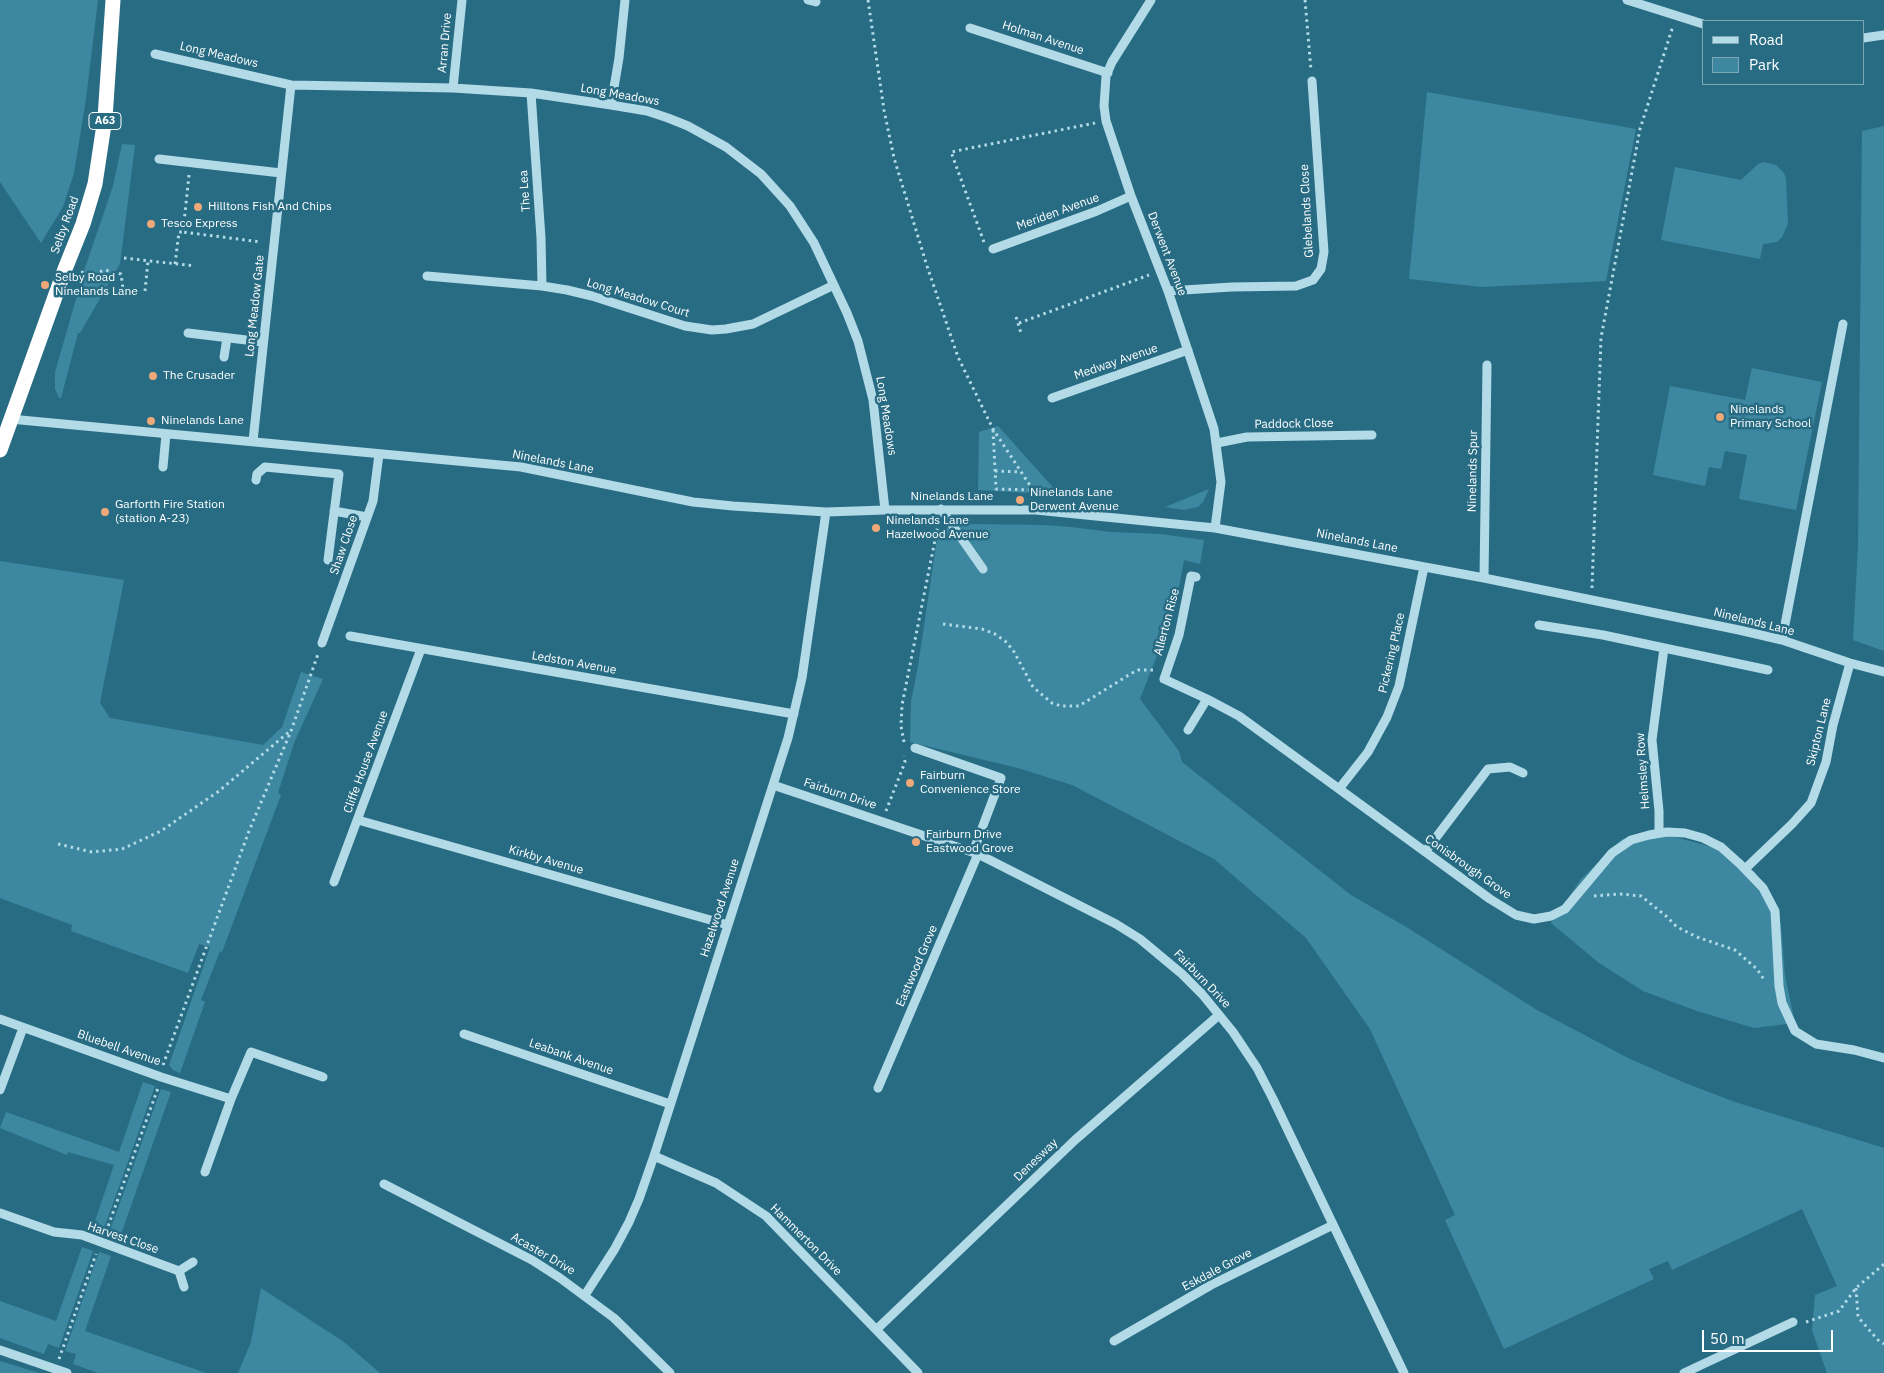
<!DOCTYPE html>
<html>
<head>
<meta charset="utf-8">
<style>
  body { margin:0 }
  #map { position:relative; width:1884px; height:1373px; overflow:hidden; background:#286c84; font-family:"IBM Plex Sans",sans-serif }
  canvas { display:block }
  .legend { position:absolute; left:1702px; top:20px; width:162px; height:65px; box-sizing:border-box; background:#286c84; border:1px solid #7ea7b5; margin:0; padding:6px 9px; list-style:none; font-size:15px; color:#fff }
  .legend li { display:flex; align-items:center; gap:10px; height:25px }
  .legend b { width:25px; border:1px solid #7ea7b5 }
  .scale { position:absolute; left:1702px; top:1330px; width:131px; height:22px; box-sizing:border-box; border:2px solid #fff; border-top:0; padding-left:6px; font-size:15px; line-height:18px; white-space:nowrap; color:#fff; -webkit-text-stroke:4px #286c84; paint-order:stroke }
</style>
</head>
<body>
<div id="map">
<canvas width="1884" height="1373"></canvas>
<ul class="legend">
<li><b style="height:6px;background:#b2dae7"></b>Road</li>
<li><b style="height:14px;background:#3d88a0"></b>Park</li>
</ul>
<div class="scale">50 m</div>
</div>
<script>
const ctx = document.querySelector('canvas').getContext('2d');
ctx.lineJoin = 'round';
function paint(path, color) {
  ctx.fillStyle = color;
  ctx.fill(path, 'evenodd');
}
function poly(rows) {
  const path = new Path2D();
  for (const r of rows) {
    path.moveTo(r[0], r[1]);
    for (let i = 2; i < r.length; i += 2) path.lineTo(r[i], r[i + 1]);
  }
  return path;
}
function trace(path, color, width, dash) {
  ctx.strokeStyle = color;
  ctx.lineWidth = width;
  ctx.lineCap = dash ? 'butt' : 'round';
  ctx.setLineDash(dash || []);
  ctx.stroke(path);
}
function drawText(font, color, halo, rows, align = 'center') {
  ctx.font = font + ' "IBM Plex Sans",sans-serif';
  ctx.lineWidth = 5;
  ctx.setLineDash([]);
  ctx.textBaseline = 'middle';
  ctx.strokeStyle = halo;
  ctx.fillStyle = color;
  for (const [text, x, y, turn = 0] of rows) {
    ctx.save();
    ctx.translate(x, y);
    ctx.rotate((+turn || 0) * Math.PI / 180);
    ctx.textAlign = isNaN(turn) ? turn : align;
    if (halo) ctx.strokeText(text, 0, 0);
    ctx.fillText(text, 0, 0);
    ctx.restore();
  }
}
paint(poly([
  [0,0,98,0,86,99,74,173,63,207,41,243,0,182],
  [1427,92,1636,129,1606,281,1482,287,1409,279],
  [1884,126,1884,651,1853,640,1858,546,1862,131],
  [122,144,135,145,120,264,80,333,78,333,61,398,59,398,55,389,55,372,85,268,113,186],
  [1764,162,1776,165,1784,173,1786,179,1788,224,1782,237,1777,242,1763,244,1760,259,1661,240,1675,167,1741,180,1758,164],
  [1752,368,1822,382,1796,510,1739,499,1747,455,1725,451,1721,469,1709,467,1705,486,1653,475,1670,386,1745,400],
  [998,426,1060,495,978,490,979,432],
  [1209,489,1203,502,1198,507,1184,510,1165,507],
  [967,524,1043,525,1071,527,1111,532,1160,534,1204,540,1200,564,1184,560,1175,609,1140,699,1179,751,1182,762,1351,895,1408,928,1537,1010,1628,1058,1685,1083,1735,1102,1884,1148,1884,1373,1827,1373,1812,1330,1815,1295,1837,1286,1802,1209,1672,1270,1668,1261,1649,1269,1654,1279,1504,1349,1445,1220,1455,1215,1370,1029,1306,938,1214,859,1072,785,1018,768,910,742,911,702,918,666,937,539,940,532,944,529],
  [0,561,124,580,100,703,110,718,263,745,282,727,301,672,323,679,294,743,278,793,281,795,222,952,220,951,201,1000,205,1002,180,1073,173,1070,169,1065,210,947,199,944,188,973,71,931,72,925,0,898],
  [1667,835,1712,847,1755,872,1781,923,1785,976,1795,1023,1754,1028,1697,1011,1643,991,1599,963,1551,923,1581,879,1622,839],
  [143,1082,155,1086,102,1234,92,1230,114,1165,68,1152,67,1155,0,1128,6,1112,119,1152],
  [161,1089,171,1092,119,1240,108,1236],
  [82,1247,93,1251,59,1348,48,1344,44,1354,0,1338,0,1301,56,1321],
  [99,1252,111,1256,85,1331,206,1373,98,1373,73,1364,76,1354,65,1351],
  [261,1288,344,1342,380,1373,238,1373,251,1342],
  [0,1361,39,1373,0,1373]
]), '#3d88a0');
trace(poly([
  [868,0,884,110,894,158,927,266,958,357,993,429,1033,490,1035,499],
  [1305,0,1311,70],
  [189,175,183,232,261,242],
  [984,242,951,152,1095,123],
  [124,258,195,266],
  [175,264,179,232,183,232],
  [81,272,93,274,105,270,121,274,123,289],
  [145,291,148,261],
  [1016,317,1021,333],
  [1019,323,1149,275],
  [993,430,996,489,1033,490],
  [995,471,1021,472],
  [1592,588,1601,338,1640,129,1673,26],
  [943,624,982,629,995,634,1005,641,1013,650,1033,687,1052,703,1061,706,1079,706,1132,673,1138,670,1153,670],
  [904,742,901,726,902,705,938,525],
  [886,811,905,762,904,756],
  [58,844,92,852,122,849,161,831,219,791,290,731],
  [1594,896,1620,894,1641,896,1666,916,1677,927,1697,937,1735,950,1757,969,1765,981],
  [163,1065,249,831,291,731,318,654],
  [106,1232,158,1088],
  [1856,1288,1858,1317,1878,1340,1884,1344],
  [1806,1322,1839,1311,1856,1288,1884,1264],
  [59,1359,96,1254]
]), '#b2dae7', 3, [2.5, 4]);
trace(poly([
  [808,0,816,2],
  [1151,0,1112,62,1106,76,1104,106,1106,121,1131,196,1168,291,1214,429,1221,482,1215,528],
  [1627,0,1703,24],
  [970,28,1108,73],
  [1863,38,1884,35],
  [155,54,291,85,453,88,531,93,611,105,647,111,668,118,688,126,726,147,761,174,790,206,814,243,847,313,858,341,873,400,885,510],
  [453,88,462,0],
  [531,93,541,238,542,286],
  [611,105,619,58,625,0],
  [159,159,281,173],
  [993,249,1097,211,1131,196],
  [427,276,542,286,567,290,592,296,685,326,712,330,726,329,753,324,834,285],
  [1168,291,1232,287,1296,286,1313,280,1321,269,1324,252,1312,81],
  [188,333,263,342],
  [224,357,227,338],
  [1052,398,1188,350],
  [10,419,521,467,693,502,733,506,826,512,885,510,1036,510,1215,528,1484,578,1739,630,1782,640,1850,663,1884,672],
  [253,441,291,85],
  [1217,443,1247,437,1372,435],
  [163,467,166,434],
  [256,480,257,474,265,467,339,474,328,560],
  [941,509,983,569],
  [334,511,367,517],
  [1484,578,1487,365],
  [1539,625,1603,635,1768,670],
  [350,636,794,714],
  [1782,640,1843,324],
  [322,643,373,501,379,454],
  [1207,699,1239,716,1490,899,1516,915,1534,919,1551,916,1565,909,1612,853,1631,840,1649,835,1667,832,1685,833,1703,838,1721,847,1740,864,1763,888,1775,911,1779,986,1782,1003,1795,1031,1816,1044,1854,1050,1884,1058],
  [1188,730,1207,699,1164,679,1179,635,1191,576,1196,577],
  [915,748,1001,778,973,852],
  [773,785,978,854,1116,924,1140,939,1182,974,1202,994,1233,1032,1257,1068,1273,1099,1404,1373],
  [1339,789,1368,752,1387,717,1399,686,1424,567],
  [358,820,728,925],
  [1659,833,1659,811,1652,740,1664,648],
  [1425,852,1488,769,1510,767,1523,773],
  [1745,869,1792,824,1811,803,1826,762,1833,725,1850,663],
  [334,882,421,649],
  [0,1019,161,1077,231,1099],
  [464,1034,670,1104],
  [878,1088,978,854],
  [0,1090,23,1028],
  [654,1156,716,1183,766,1216,918,1373],
  [205,1172,231,1099,251,1052,323,1077],
  [384,1184,532,1260,560,1278,614,1318,670,1373],
  [0,1213,54,1232,82,1235,179,1271],
  [184,1287,179,1271,193,1262],
  [585,1295,614,1250,629,1222,639,1199,654,1156,788,738,802,678,826,512],
  [877,1329,1075,1140,1219,1015],
  [1114,1341,1211,1285,1333,1225],
  [0,1350,67,1373],
  [1684,1373,1793,1322]
]), '#b2dae7', 9);
trace(poly([
  [0,450,65,269,83,224,95,184,105,118,113,0]
]), '#fff', 15);
for (const [x, y, r, color] of [
  [198,207,5,"#efa978"],
  [151,224,5,"#efa978"],
  [45,285,5,"#efa978"],
  [153,376,5,"#efa978"],
  [1720,417,5,"#efa978"],
  [151,421,5,"#efa978"],
  [1020,500,5,"#efa978"],
  [105,512,5,"#efa978"],
  [876,528,5,"#efa978"],
  [910,783,5,"#efa978"],
  [916,842,5,"#efa978"]
]) {
  const dot = new Path2D();
  dot.arc(x, y, r, 0, 2 * Math.PI);
  ctx.fillStyle = color;
  ctx.fill(dot);
  trace(dot, '#286c84', 2);
}
for (const [x, y, w] of [
  [105,121,32]
]) {
  const box = new Path2D();
  box.roundRect(x - w / 2, y - 8.5, w, 17, 4);
  ctx.fillStyle = '#286c84';
  ctx.fill(box);
  trace(box, '#fff', 1);
}
drawText('bold 11px', '#fff', null, [
  ["A63",105,121]
]);
drawText('12px', '#fff', '#286c84', [
  ["Holman Avenue",1043,38,18],
  ["Arran Drive",445,43,-85],
  ["Long Meadows",219,55,13],
  ["Long Meadows",620,95,10],
  ["The Lea",525,191,-94],
  ["Glebelands Close",1307,211,-93],
  ["Meriden Avenue",1058,212,-20],
  ["Selby Road",65,225,-70],
  ["Derwent Avenue",1167,254,69],
  ["Long Meadow Court",638,298,17],
  ["Long Meadow Gate",255,306,-84],
  ["Medway Avenue",1116,362,-19],
  ["Long Meadows",886,416,81],
  ["Paddock Close",1294,424,-1],
  ["Ninelands Lane",553,462,11],
  ["Ninelands Spur",1473,471,-89],
  ["Ninelands Lane",952,497],
  ["Ninelands Lane",1357,541,11],
  ["Shaw Close",344,545,-71],
  ["Allerton Rise",1167,622,-75],
  ["Ninelands Lane",1754,622,14],
  ["Pickering Place",1392,653,-77],
  ["Ledston Avenue",574,663,10],
  ["Skipton Lane",1819,732,-76],
  ["Cliffe House Avenue",366,762,-70],
  ["Helmsley Row",1643,771,-94],
  ["Fairburn Drive",840,794,18],
  ["Kirkby Avenue",546,860,16],
  ["Conisbrough Grove",1468,867,35],
  ["Hazelwood Avenue",720,908,-72],
  ["Eastwood Grove",917,966,-67],
  ["Fairburn Drive",1202,979,46],
  ["Bluebell Avenue",119,1048,19],
  ["Leabank Avenue",571,1057,19],
  ["Denesway",1036,1160,-44],
  ["Harvest Close",123,1238,19],
  ["Hammerton Drive",806,1240,45],
  ["Acaster Drive",543,1254,30],
  ["Eskdale Grove",1217,1270,-28]
]);
drawText('12px', '#fff', '#286c84', [
  ["Hilltons Fish And Chips",208,207],
  ["Tesco Express",161,224],
  ["Selby Road",55,278],
  ["Ninelands Lane",55,292],
  ["The Crusader",163,376],
  ["Ninelands",1730,410],
  ["Primary School",1730,424],
  ["Ninelands Lane",161,421],
  ["Ninelands Lane",1030,493],
  ["Derwent Avenue",1030,507],
  ["Garforth Fire Station",115,505],
  ["(station A-23)",115,519],
  ["Ninelands Lane",886,521],
  ["Hazelwood Avenue",886,535],
  ["Fairburn",920,776],
  ["Convenience Store",920,790],
  ["Fairburn Drive",926,835],
  ["Eastwood Grove",926,849]
], 'left');
</script>
</body>
</html>
